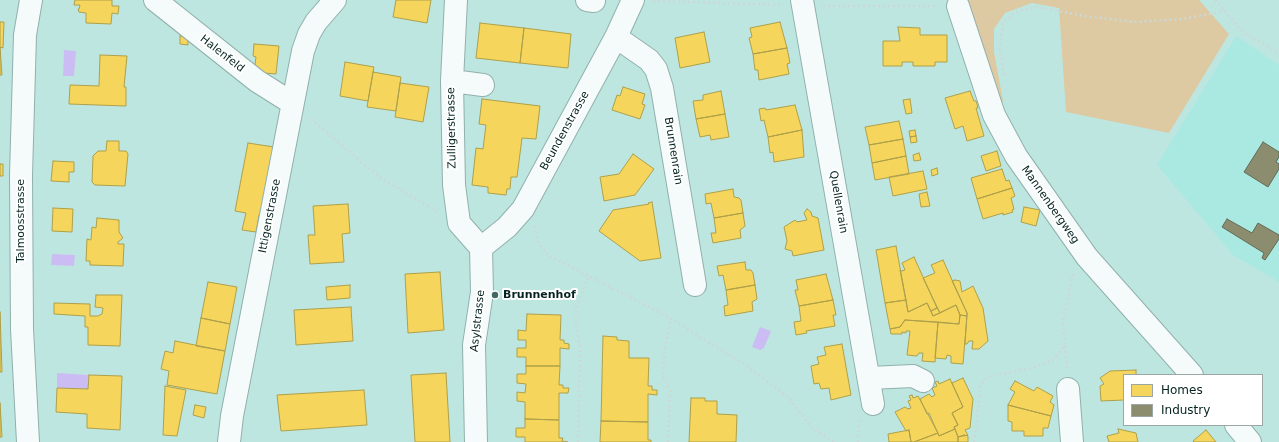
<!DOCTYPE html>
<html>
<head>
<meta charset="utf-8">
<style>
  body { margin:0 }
  #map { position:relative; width:1279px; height:442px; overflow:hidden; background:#bee6e0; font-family:"DejaVu Sans",sans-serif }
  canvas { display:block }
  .legend { position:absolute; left:1123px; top:374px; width:140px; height:52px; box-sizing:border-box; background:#fff; border:1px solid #9ba7a6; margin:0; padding:5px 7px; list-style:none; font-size:12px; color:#042320 }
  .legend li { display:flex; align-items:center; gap:8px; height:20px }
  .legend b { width:20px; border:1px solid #9ba7a6 }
</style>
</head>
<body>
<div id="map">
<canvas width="1279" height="442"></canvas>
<ul class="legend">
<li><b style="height:11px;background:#f6d55c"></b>Homes</li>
<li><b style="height:11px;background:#8c8c6e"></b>Industry</li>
</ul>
</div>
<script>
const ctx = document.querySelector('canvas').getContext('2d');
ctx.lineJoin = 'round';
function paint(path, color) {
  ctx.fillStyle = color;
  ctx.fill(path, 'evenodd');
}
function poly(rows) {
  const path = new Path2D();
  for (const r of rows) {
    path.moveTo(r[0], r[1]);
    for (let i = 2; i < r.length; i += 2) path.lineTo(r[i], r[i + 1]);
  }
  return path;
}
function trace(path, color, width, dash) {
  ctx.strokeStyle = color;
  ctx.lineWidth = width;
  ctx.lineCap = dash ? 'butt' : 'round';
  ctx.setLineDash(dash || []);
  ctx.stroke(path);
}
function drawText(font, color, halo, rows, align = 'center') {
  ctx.font = font + ' "DejaVu Sans",sans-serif';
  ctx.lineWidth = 4;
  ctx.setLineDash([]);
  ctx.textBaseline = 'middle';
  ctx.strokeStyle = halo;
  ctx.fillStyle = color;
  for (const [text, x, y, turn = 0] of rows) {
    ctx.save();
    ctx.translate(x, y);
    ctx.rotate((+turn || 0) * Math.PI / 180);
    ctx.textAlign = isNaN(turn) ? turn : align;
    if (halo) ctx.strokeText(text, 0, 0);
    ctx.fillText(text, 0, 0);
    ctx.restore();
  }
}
paint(poly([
  [1236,36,1279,65,1279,282,1233,255,1157,165]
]), '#a9e9e1');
paint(poly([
  [964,0,1199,0,1229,34,1169,133,1066,112,1059,8,1032,3,1005,13,994,29,994,52,1003,101,999,106]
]), '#ddcaa2');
paint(poly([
  [64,50,76,51,74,76,63,76],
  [52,254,75,255,74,266,51,265],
  [760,327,771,331,764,348,760,350,752,347],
  [57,373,89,375,88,389,57,388]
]), '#cbbdf3');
const homes = poly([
  [75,0,112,0,112,6,119,6,118,14,112,13,111,24,86,23,86,13,79,12,78,9,79,9,80,5,74,5,75,0],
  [396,0,431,0,427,23,393,17,396,0],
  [0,22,4,22,3,48,0,47,2,75,0,75,0,22],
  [780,22,787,48,753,54,749,38,752,37,750,28,780,22],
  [480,23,524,28,520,63,476,58,480,23],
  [898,27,920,28,920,35,947,35,947,62,935,62,935,66,913,66,913,62,902,62,902,66,883,66,883,41,900,41,898,27],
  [524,28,571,34,568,68,520,63,524,28],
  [704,32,710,62,680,68,675,38,704,32],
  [180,36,188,37,188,45,180,44,180,36],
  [254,44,279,46,276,74,254,72,256,57,253,56,254,44],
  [787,48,790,63,787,64,789,74,759,80,758,70,755,70,753,54,787,48],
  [100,55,127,56,124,87,126,87,126,106,69,104,70,85,99,86,100,55],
  [345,62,374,67,368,101,340,96,345,62],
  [373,72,401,77,396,111,367,107,373,72],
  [400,83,429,87,423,122,395,117,400,83],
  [623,87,645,94,642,104,645,105,640,119,612,110,617,95,620,96,623,87],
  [721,91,725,114,696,119,693,101,703,100,703,95,721,91],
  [970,91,974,101,976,101,977,104,978,108,976,108,984,136,967,141,963,126,955,129,945,98,970,91],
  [482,99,540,106,536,139,522,138,517,177,511,177,510,189,507,189,506,195,488,193,488,187,472,185,476,148,483,149,486,125,479,124,482,99],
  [910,99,912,113,906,114,903,100,910,99],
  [795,105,802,130,768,137,764,120,761,121,759,109,765,108,766,110,795,105],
  [725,114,729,137,711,140,710,135,700,137,696,119,725,114],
  [899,121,903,139,869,145,865,127,899,121],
  [802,130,804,157,774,162,773,152,770,153,768,137,802,130],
  [915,130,916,136,910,137,909,131,915,130],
  [916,136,917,142,911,143,910,137,916,136],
  [903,139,906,156,872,163,869,145,903,139],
  [107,141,119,141,119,151,126,151,128,154,125,186,95,185,92,182,93,156,98,151,106,151,107,141],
  [248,143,274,147,261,216,259,215,256,232,242,230,246,213,235,211,248,143],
  [997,151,1001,166,986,171,981,156,997,151],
  [919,153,921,160,914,161,913,155,919,153],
  [633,154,654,169,635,195,604,201,600,177,619,174,633,154],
  [906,156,909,174,875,180,872,163,906,156],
  [53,161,74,162,74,172,69,172,69,182,51,181,53,161],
  [0,164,3,164,3,176,0,176,0,164],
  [937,168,938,174,932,176,931,170,937,168],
  [1002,169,1006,181,1009,180,1012,188,977,199,971,178,1002,169],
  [923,171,927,189,893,196,889,177,923,171],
  [1012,188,1015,196,1011,198,1014,209,1012,210,1013,212,1003,215,1003,213,983,219,977,199,1012,188],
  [733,189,734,197,739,198,741,200,743,213,714,218,711,203,706,204,705,194,733,189],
  [927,192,930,206,921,207,919,194,927,192],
  [652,202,661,258,640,261,599,231,613,210,649,204,648,203,652,202],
  [348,204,350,233,342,234,344,262,310,264,308,235,315,235,313,206,348,204],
  [1024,207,1040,210,1036,226,1021,222,1024,207],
  [53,208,73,209,72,232,52,231,53,208],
  [807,209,811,212,812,216,818,218,824,250,793,256,792,251,785,249,787,241,784,227,795,220,797,222,807,220,804,213,807,209],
  [743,213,745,226,740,230,741,238,713,243,711,233,716,233,714,218,743,213],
  [97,218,119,220,119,232,123,238,118,242,118,244,124,244,123,266,90,265,90,261,86,261,87,239,91,240,92,227,96,228,97,218],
  [896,246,906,300,885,303,876,250,896,246],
  [914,257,937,308,931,311,927,303,908,312,900,270,902,271,905,270,902,263,914,257],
  [943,260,967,313,967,316,960,315,956,305,940,313,923,278,935,273,931,265,943,260],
  [745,262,746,270,751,270,753,273,755,285,726,290,723,275,719,276,717,266,745,262],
  [440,272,444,330,408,333,405,274,440,272],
  [826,274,833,300,799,306,795,290,798,290,796,280,826,274],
  [955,280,960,281,962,292,973,286,983,308,988,341,979,349,972,349,973,341,969,341,967,344,965,344,967,313,952,281,955,280],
  [208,282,237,287,230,324,201,318,208,282],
  [350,285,350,298,327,300,326,287,350,285],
  [755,285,757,299,752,302,753,311,725,316,724,306,728,305,726,290,755,285],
  [96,295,122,295,120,346,88,345,88,327,85,327,85,316,54,314,54,303,90,304,90,316,98,316,102,314,103,308,95,307,96,295],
  [833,300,836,315,833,315,835,326,806,331,807,333,796,335,794,322,801,321,799,306,833,300],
  [906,300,908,312,927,303,933,316,956,305,960,315,959,324,905,320,900,327,890,329,885,303,906,300],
  [351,307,353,341,296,345,294,310,351,307],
  [937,308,940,313,933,316,931,311,937,308],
  [0,312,2,372,0,372,0,312],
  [527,314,561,315,560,340,564,340,564,343,569,344,569,349,560,348,560,366,526,366,526,357,517,357,517,348,526,348,526,340,518,340,518,330,526,331,527,314],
  [960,315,967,316,963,364,951,363,951,356,947,355,946,359,935,358,938,322,959,324,960,315],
  [201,318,230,324,225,351,196,346,201,318],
  [905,320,938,322,935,362,922,361,923,353,919,353,917,356,907,355,910,331,906,331,906,333,902,332,902,334,891,334,890,329,900,327,905,320],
  [603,336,617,337,617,340,629,341,629,358,649,358,648,386,652,386,652,390,657,390,657,395,648,394,648,422,601,421,603,336],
  [175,341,225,351,217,394,167,385,169,371,161,369,165,351,173,353,175,341],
  [842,344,851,395,831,400,829,388,821,389,819,383,814,384,811,366,819,364,817,357,826,355,824,347,842,344],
  [526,366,560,366,559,385,563,385,563,388,569,388,568,393,559,393,559,420,525,419,525,402,517,401,517,392,525,393,526,384,517,383,517,374,526,374,526,366],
  [1136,370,1136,375,1124,375,1124,400,1101,401,1100,386,1104,384,1100,378,1110,371,1136,370],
  [446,373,450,442,415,442,411,375,446,373],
  [89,375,122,376,120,430,87,428,87,414,56,412,57,388,88,389,89,375],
  [963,378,973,399,970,428,965,430,968,435,958,437,954,427,958,425,952,413,963,407,952,383,963,378],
  [950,379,963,407,952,413,958,425,954,427,955,429,939,436,929,413,927,414,920,399,929,394,932,397,935,395,932,388,937,386,935,382,938,381,939,384,950,379],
  [1015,381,1034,391,1037,387,1053,396,1050,402,1054,405,1051,416,1008,405,1015,392,1010,389,1015,381],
  [165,386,186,390,177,436,163,435,165,386],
  [364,390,367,425,281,431,277,395,364,390],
  [912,395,913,398,918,396,938,433,914,442,911,442,909,430,906,431,895,412,905,407,908,409,911,408,908,401,911,400,909,396,912,395],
  [691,398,705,398,705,401,717,401,717,414,737,415,736,442,689,442,691,398],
  [0,403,2,437,0,437,0,403],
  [195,405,206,407,204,418,193,415,195,405],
  [1008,405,1051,416,1048,428,1043,428,1043,436,1024,436,1024,431,1012,431,1012,422,1008,421,1008,405],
  [525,419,559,420,559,438,563,438,562,441,568,442,525,442,525,437,516,437,516,428,525,428,525,419],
  [601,421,648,422,648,440,651,440,651,442,600,442,601,421],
  [955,429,958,437,958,442,914,442,938,433,939,436,955,429],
  [1118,429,1136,433,1138,442,1109,442,1107,436,1119,433,1118,429],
  [909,430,911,442,889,442,888,434,909,430],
  [1206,430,1216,442,1194,442,1193,441,1206,430],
  [964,435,968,436,968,442,958,442,958,437,964,435]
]);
paint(homes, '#f6d55c');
trace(homes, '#ada04a', 1);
const industry = poly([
  [1263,142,1279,152,1279,157,1276,162,1279,164,1279,169,1268,187,1244,172,1263,142],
  [1227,219,1252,233,1258,223,1279,235,1279,239,1265,260,1262,258,1264,253,1222,227,1227,219]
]);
paint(industry, '#8c8c6e');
trace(industry, '#636c57', 1);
const minor = poly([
  [155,0,257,81,292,103],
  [456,0,452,81,454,185,459,223,481,248],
  [587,0,594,1],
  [802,0,873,404],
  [958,6,994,115,1016,156,1087,257,1192,375],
  [616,37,649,60,656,69,662,88,695,285],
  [452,81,483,85],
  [481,248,507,227,523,209,616,37,633,0],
  [869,378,913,376,923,381],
  [1068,389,1072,442],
  [1236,425,1250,442],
  [28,442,22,329,21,175,25,35,31,0],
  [229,442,232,416,303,51,309,34,316,22,335,0],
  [476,442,474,345,482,292,481,248]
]);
trace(minor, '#91b0ac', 24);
trace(poly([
  [1215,0,1244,33,1279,53],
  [653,1,782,5],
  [823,6,938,6],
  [1004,75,1000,51,1003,23,1015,12,1037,7,1085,16,1135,22,1183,19,1225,11],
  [311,119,365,165,389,183,437,211],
  [535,226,538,242,548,255,666,316,746,365,789,398,812,428,835,442],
  [1065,346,1067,369],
  [578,442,580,347,576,326,576,307,589,276],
  [668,442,670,390,663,376,665,347,671,319],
  [858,442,859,418],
  [974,442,981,384,988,377,1034,367,1053,360,1065,345,1063,320,1072,277,1075,273]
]), '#cbd8d6', 2.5, [2, 3]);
trace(minor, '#f5fbfa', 22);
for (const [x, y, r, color] of [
  [495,295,4,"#456763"]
]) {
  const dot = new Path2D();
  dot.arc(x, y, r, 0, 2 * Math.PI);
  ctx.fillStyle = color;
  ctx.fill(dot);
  trace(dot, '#fff', 1.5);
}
drawText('11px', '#042320', '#fff', [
  ["Halenfeld",222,54,38],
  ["Zulligerstrasse",452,128,-91],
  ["Beundenstrasse",565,131,-61],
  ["Brunnenrain",673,151,81],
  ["Quellenrain",838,202,80],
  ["Mannenbergweg",1050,205,55],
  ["Ittigenstrasse",270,216,-79],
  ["Talmoosstrasse",21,221,-90],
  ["Asylstrasse",478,321,-84]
]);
drawText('bold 11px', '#042320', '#fff', [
  ["Brunnenhof",503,295]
], 'left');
</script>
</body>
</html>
